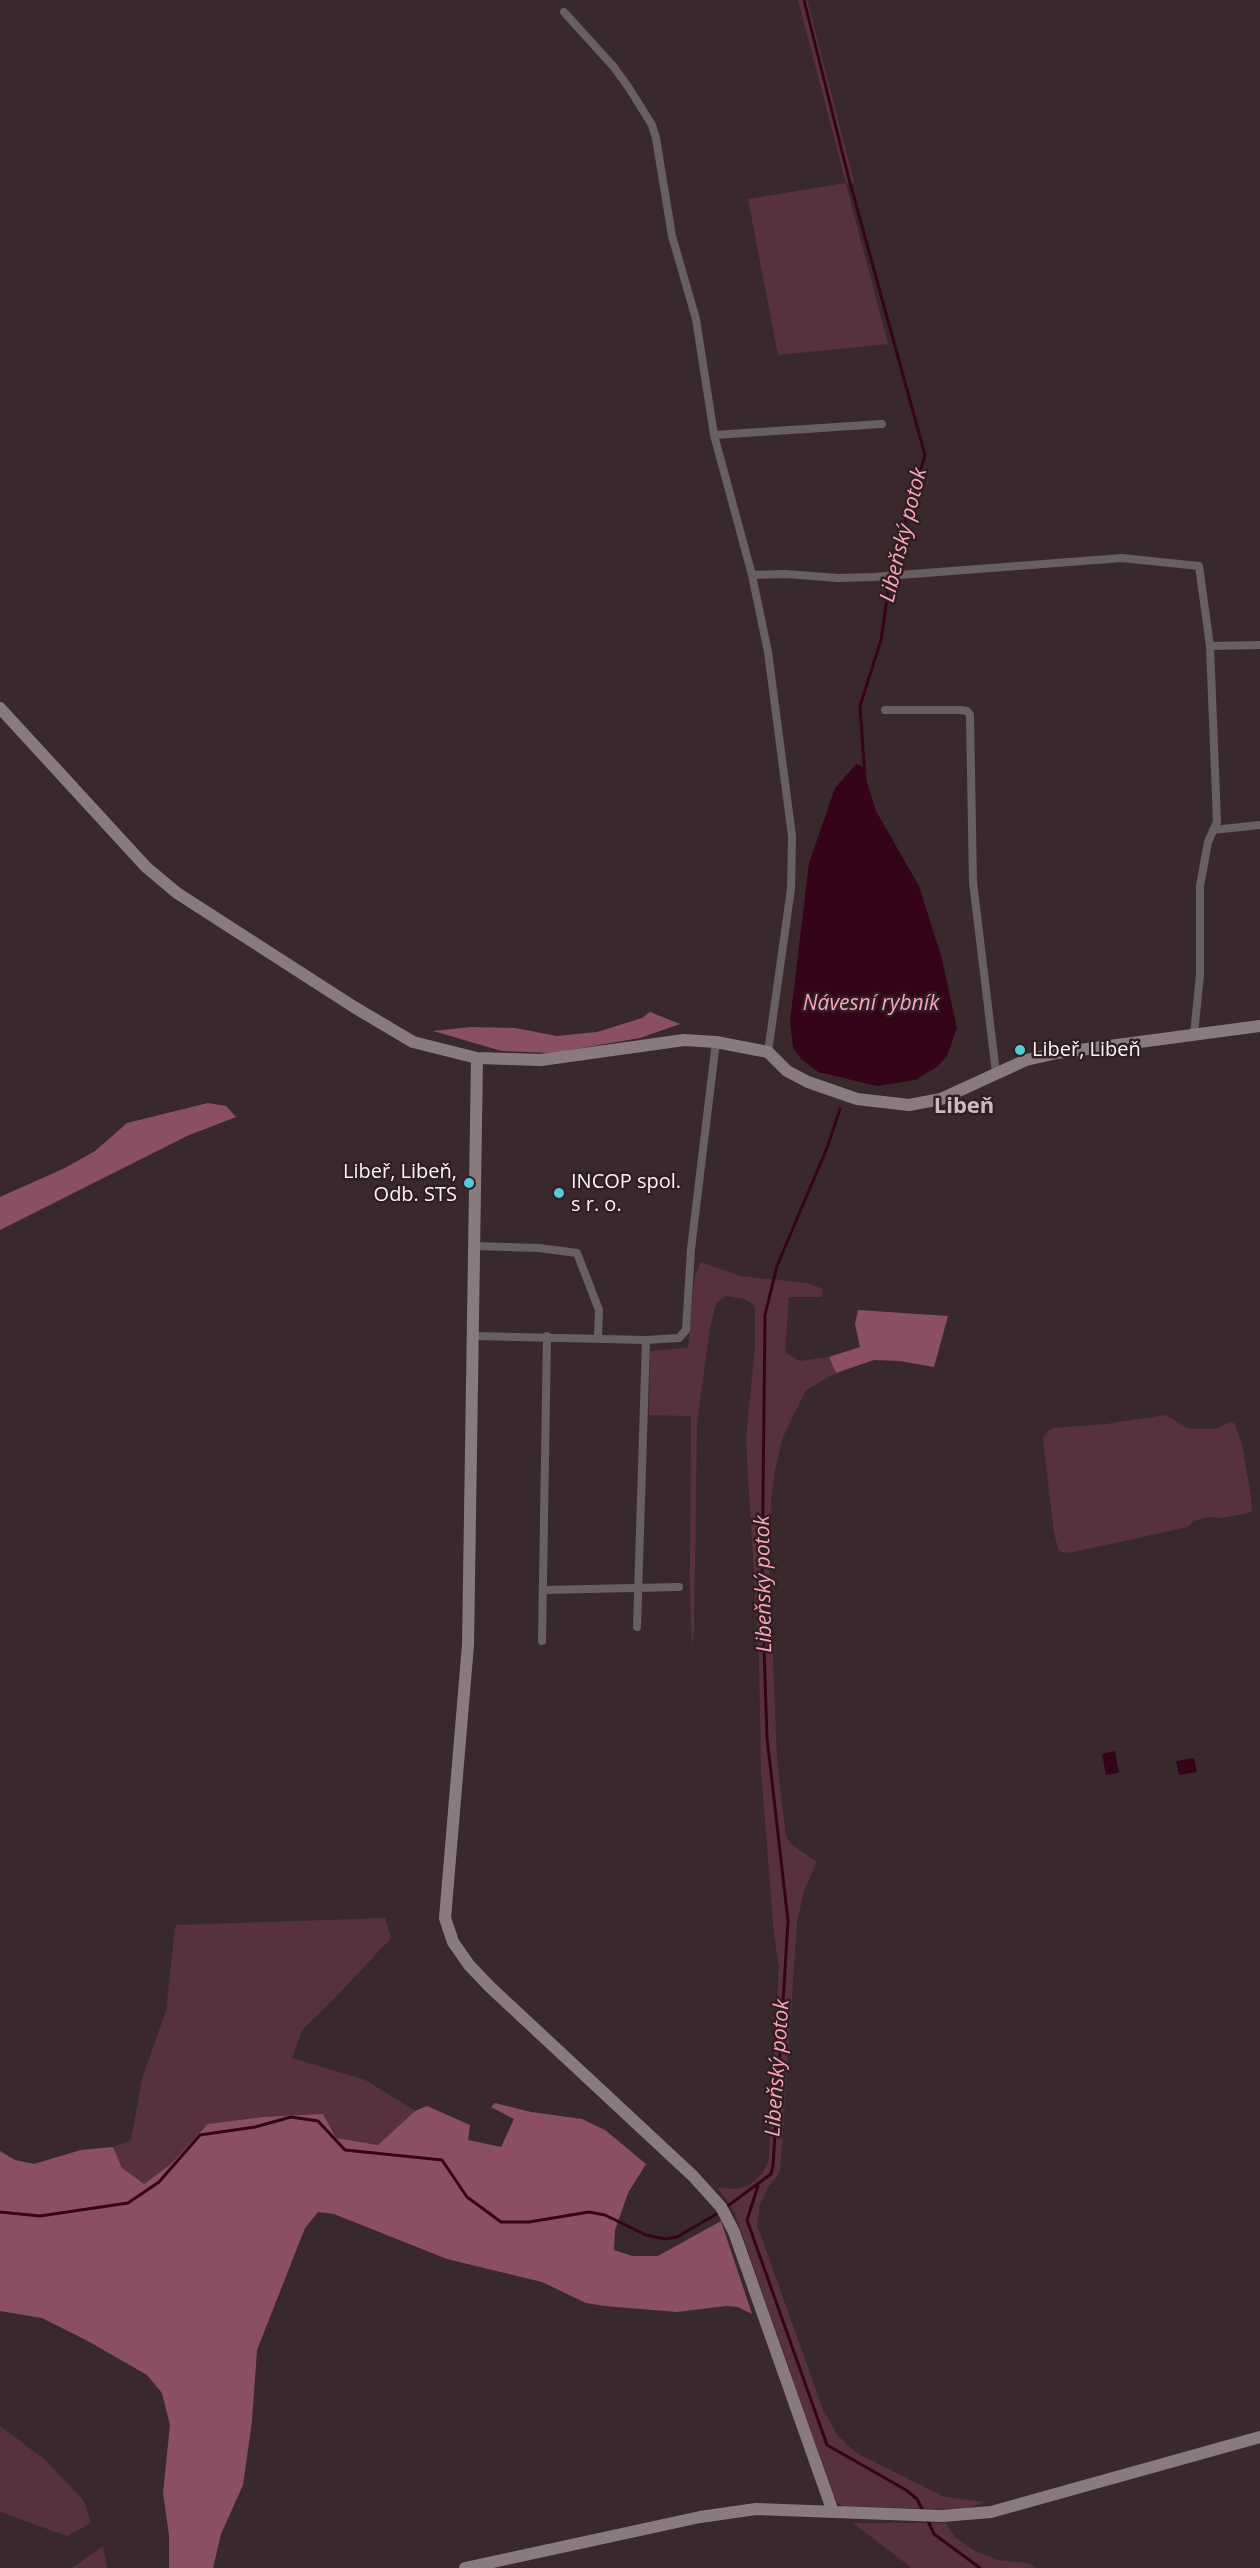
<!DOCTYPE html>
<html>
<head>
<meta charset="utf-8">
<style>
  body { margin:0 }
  canvas { display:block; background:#39292d }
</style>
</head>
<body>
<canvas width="1260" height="2568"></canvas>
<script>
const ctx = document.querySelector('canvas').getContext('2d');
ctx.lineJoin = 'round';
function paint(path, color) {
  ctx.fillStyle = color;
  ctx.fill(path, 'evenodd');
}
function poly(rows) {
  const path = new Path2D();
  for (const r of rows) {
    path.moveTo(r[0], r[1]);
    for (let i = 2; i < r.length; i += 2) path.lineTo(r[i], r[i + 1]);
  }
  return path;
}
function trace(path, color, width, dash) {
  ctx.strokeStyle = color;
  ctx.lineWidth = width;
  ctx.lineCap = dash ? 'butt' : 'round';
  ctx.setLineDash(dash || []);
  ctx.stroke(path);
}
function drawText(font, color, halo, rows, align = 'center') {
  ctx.font = font + ' "Open Sans",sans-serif';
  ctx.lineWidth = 5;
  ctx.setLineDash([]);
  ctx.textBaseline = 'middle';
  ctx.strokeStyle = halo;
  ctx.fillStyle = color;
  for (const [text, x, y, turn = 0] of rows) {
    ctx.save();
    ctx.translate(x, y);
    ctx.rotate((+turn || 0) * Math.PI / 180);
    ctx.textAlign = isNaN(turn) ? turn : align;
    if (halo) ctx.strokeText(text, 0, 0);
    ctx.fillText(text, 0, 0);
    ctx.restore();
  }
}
paint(poly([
  [798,0,807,0,854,182,846,184,888,344,778,355,748,199,846,183],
  [701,1262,739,1276,806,1283,823,1289,822,1297,789,1297,785,1352,800,1361,829,1357,836,1373,806,1390,782,1439,775,1471,771,1500,769,1559,777,1761,786,1837,791,1844,817,1862,804,1890,797,1922,780,2172,768,2187,760,2204,757,2225,823,2410,838,2436,855,2452,945,2497,984,2502,966,2509,845,2507,836,2502,734,2211,718,2188,736,2189,749,2185,762,2174,769,2159,779,1966,774,1935,761,1769,759,1658,746,1439,755,1347,755,1306,745,1299,726,1296,716,1303,710,1328,697,1422,694,1630,692,1647,690,1582,691,1416,649,1415,650,1351,688,1348,695,1276],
  [1166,1415,1189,1429,1215,1429,1230,1422,1234,1423,1242,1444,1251,1497,1252,1512,1222,1518,1208,1517,1193,1521,1188,1527,1069,1553,1059,1551,1054,1533,1043,1438,1047,1432,1054,1428,1106,1424],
  [385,1918,391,1938,332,2001,302,2030,292,2058,365,2080,415,2111,378,2145,336,2138,263,2117,209,2124,171,2164,143,2185,122,2168,113,2147,131,2140,142,2079,166,2011,175,1928,177,1925],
  [0,2426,44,2459,84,2501,91,2523,67,2536,0,2512],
  [853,2523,945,2523,956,2538,975,2551,997,2560,1028,2563,1036,2568,912,2568],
  [103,2546,107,2568,72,2568]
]), '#57323d');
paint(poly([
  [650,1012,680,1024,640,1038,552,1053,502,1051,433,1031,471,1027,515,1028,557,1036,597,1032,642,1018],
  [208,1103,226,1106,236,1117,187,1136,0,1230,0,1197,65,1168,95,1151,127,1123],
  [858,1310,948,1316,934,1367,900,1361,874,1360,836,1373,829,1357,860,1347,855,1324],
  [495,2103,531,2112,582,2119,605,2130,646,2164,628,2193,615,2230,614,2250,632,2256,658,2256,721,2221,752,2314,738,2307,726,2306,677,2312,605,2306,586,2303,542,2282,447,2259,334,2214,318,2212,305,2228,257,2350,252,2421,243,2485,221,2534,213,2568,169,2568,169,2535,163,2493,170,2425,162,2393,147,2375,86,2340,42,2318,0,2311,0,2151,15,2160,34,2164,81,2150,113,2147,122,2168,144,2184,171,2164,208,2124,263,2117,323,2114,336,2138,378,2145,415,2111,427,2106,470,2125,468,2140,501,2147,514,2119,491,2107]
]), '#8a5062');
paint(poly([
  [856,764,862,766,876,811,919,886,942,959,957,1028,947,1056,937,1067,915,1080,877,1086,818,1072,801,1059,793,1048,790,1021,809,863,835,788],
  [1115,1751,1119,1773,1106,1775,1102,1754],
  [1194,1758,1197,1772,1179,1775,1176,1761]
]), '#360419');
trace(poly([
  [804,0,849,179,925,455,891,571,881,640,860,706,865,778],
  [758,2186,747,2220,827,2445,906,2490,917,2499,923,2511],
  [725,2208,771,2174,773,2166,788,1921,767,1738,762,1587,765,1315,777,1266,827,1148,840,1109],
  [0,2212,40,2216,128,2203,159,2182,200,2135,255,2127,291,2117,318,2121,345,2150,442,2160,467,2197,501,2222,529,2222,589,2212,605,2215,646,2235,665,2239,677,2237,720,2212],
  [927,2519,934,2534,980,2568]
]), '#360419', 3);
trace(poly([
  [564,12,613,66,629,88,652,125,656,138,672,236,696,319,714,435,752,575,768,652,792,836,791,889,768,1052],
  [714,435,882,424],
  [752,575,785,574,838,578,873,577,1122,558,1199,566,1210,646,1217,822,1208,842,1200,886,1200,975,1194,1034],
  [1210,646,1260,645],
  [885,710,960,710,967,711,970,715,973,882,996,1073],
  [1213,830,1260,825],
  [475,1246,539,1248,577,1253,599,1310,598,1338],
  [473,1336,646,1340,679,1338,686,1330,691,1249,716,1042],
  [543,1590,679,1587],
  [637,1627,646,1340],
  [542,1641,547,1336]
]), '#685f61', 8);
trace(poly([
  [0,708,146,867,177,893,354,1007,413,1042,477,1058,541,1060,684,1040,716,1042,768,1052,787,1071,808,1082,857,1099,909,1105,941,1099,1026,1060,1057,1053,1260,1026],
  [477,1058,468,1645,445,1918,453,1942,469,1965,490,1987,693,2176,721,2207,734,2232,833,2512],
  [465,2568,700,2517,756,2509,942,2516,991,2512,1260,2437]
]), '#887a7d', 12);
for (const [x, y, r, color] of [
  [1020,1050,6,"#55cade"],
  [469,1183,6,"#55cade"],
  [559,1193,6,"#55cade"]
]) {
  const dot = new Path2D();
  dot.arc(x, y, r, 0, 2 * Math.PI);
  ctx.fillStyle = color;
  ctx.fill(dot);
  trace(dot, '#2f1f23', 2);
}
drawText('20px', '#fdf2f4', '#2f1f23', [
  ["Libeř, Libeň",1032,1050],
  ["Libeř, Libeň,",457,1172,"right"],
  ["Odb. STS",457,1195,"right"],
  ["INCOP spol.",571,1182],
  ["s r. o.",571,1205]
], 'left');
drawText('italic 21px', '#fda3bd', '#2f1f23', [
  ["Libeňský potok",904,535,-76],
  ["Návesní rybník",871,1004],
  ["Libeňský potok",764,1584,-91],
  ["Libeňský potok",778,2068,-86]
]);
drawText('bold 22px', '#cfb9bf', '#2f1f23', [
  ["Libeň",964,1107]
]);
</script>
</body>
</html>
